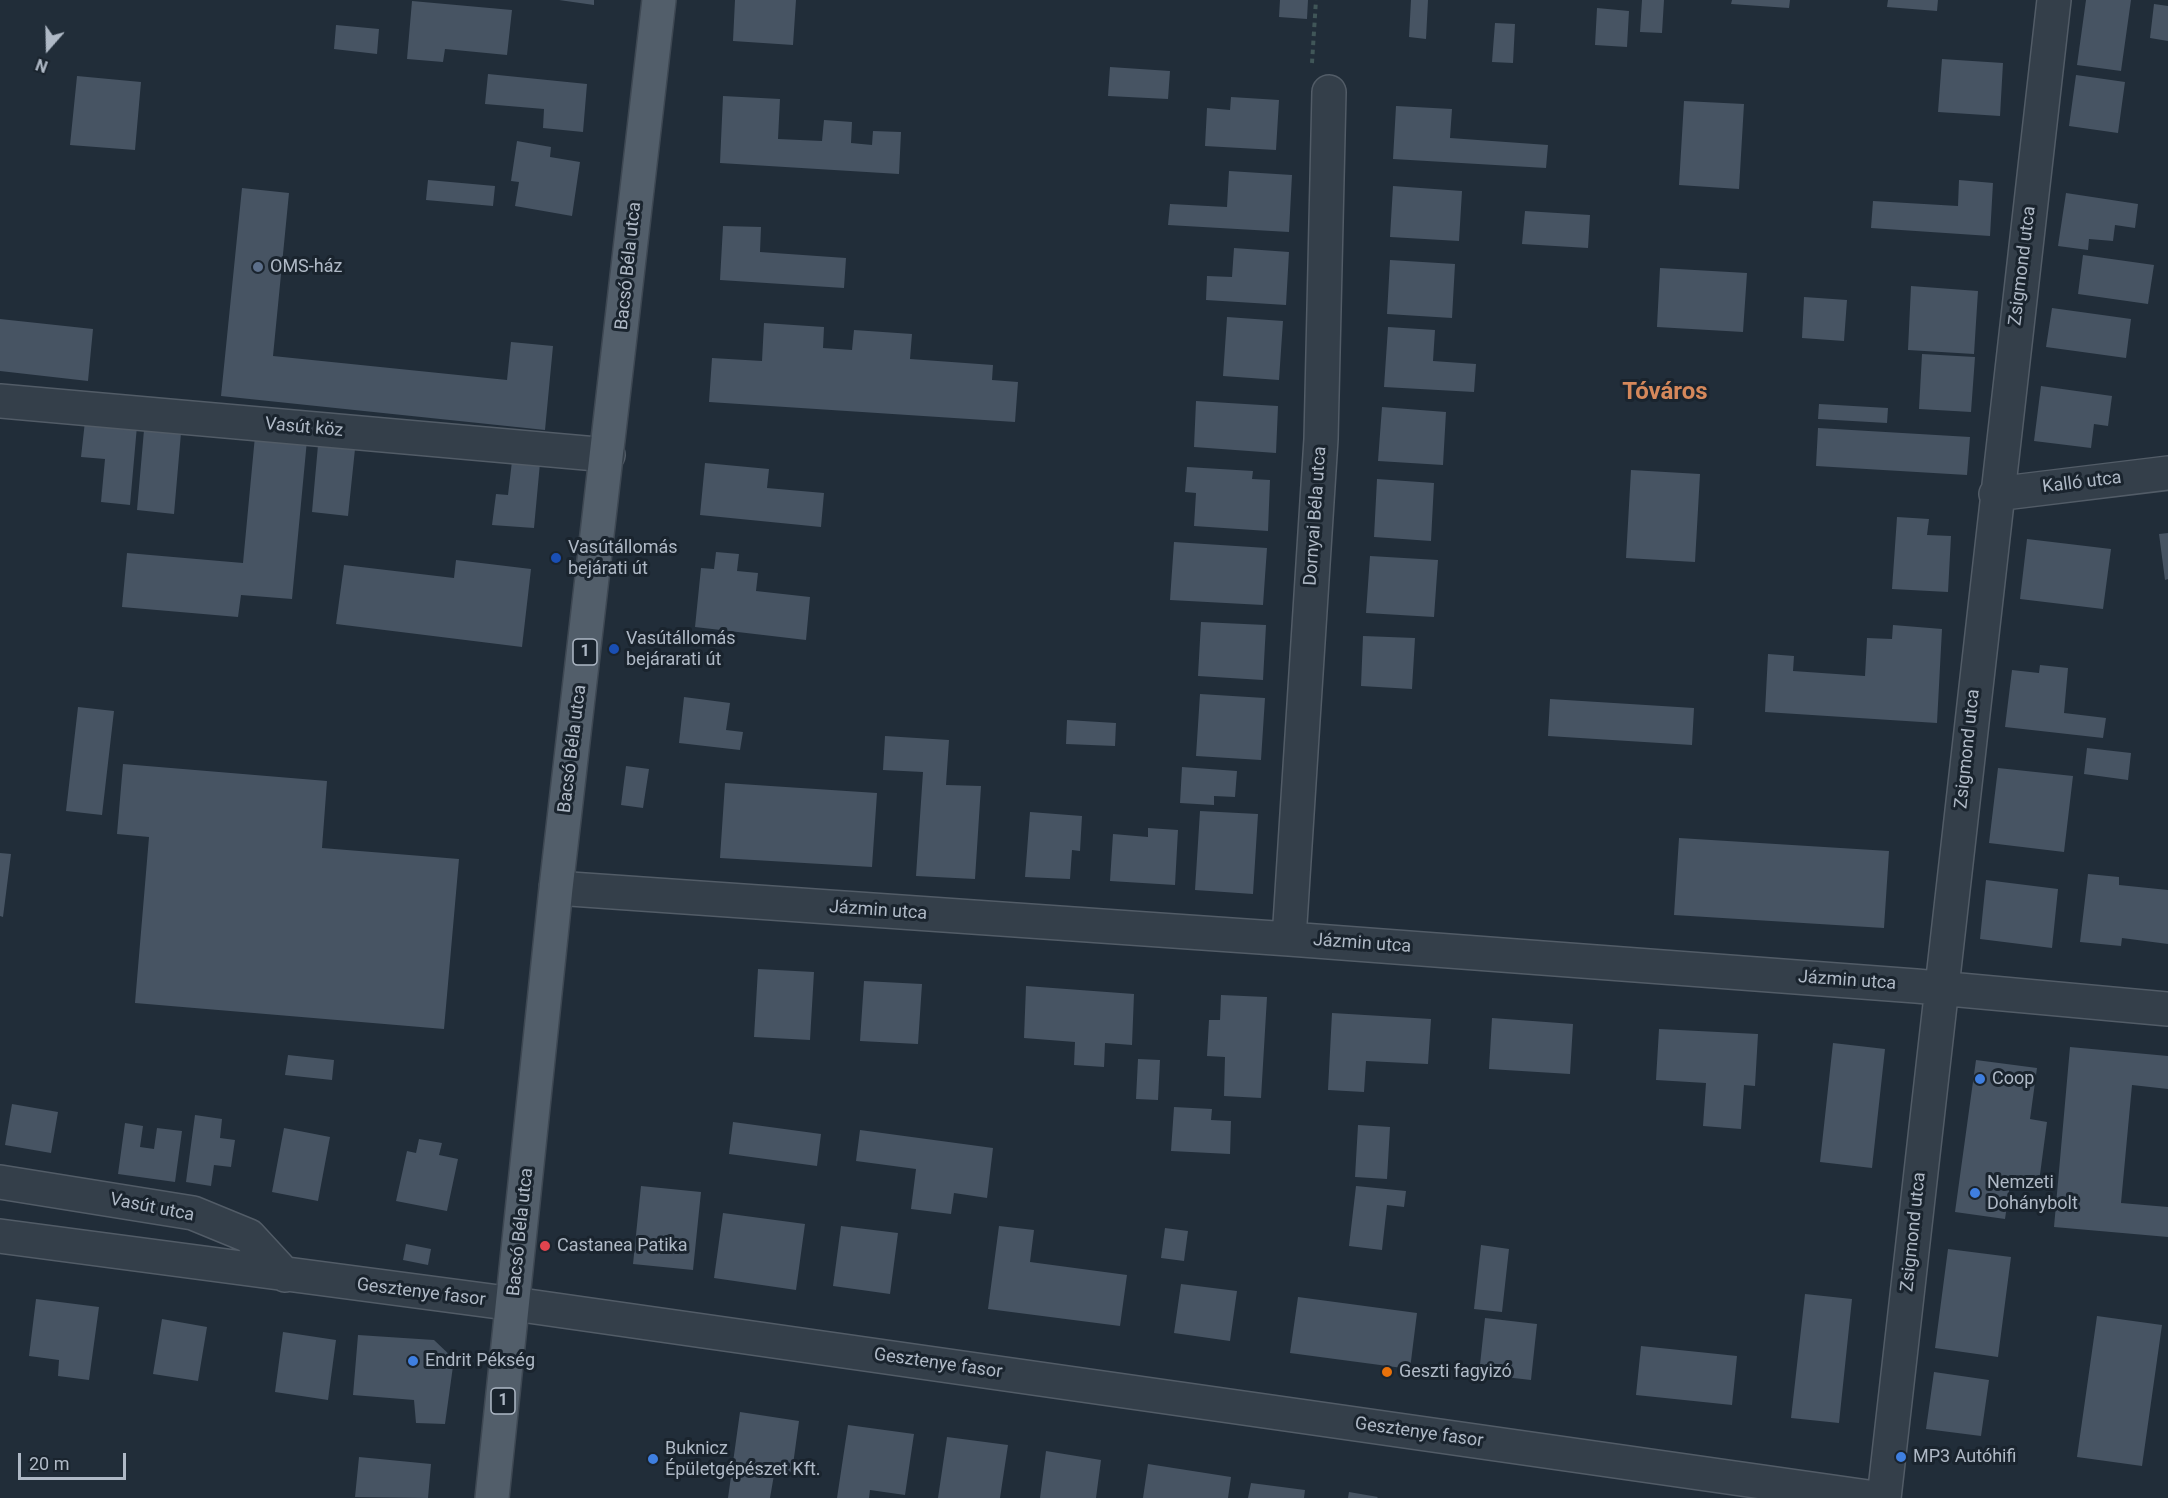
<!DOCTYPE html>
<html>
<head>
<meta charset="utf-8">
<style>
  body { margin:0 }
  #map { position:relative; width:2168px; height:1498px; overflow:hidden; background:#212d39; font-family:Roboto,sans-serif }
  canvas { display:block }
  .north { position:absolute; left:18px; top:18px; width:60px; height:60px; -webkit-text-stroke:4px #1a242e; paint-order:stroke; rotate:200deg; font-size:16px; font-weight:700; line-height:24px; text-align:center; color:#afb9c6 }
  .north::after { content:''; display:block; margin:auto; width:21px; height:27px; background:#afb9c6; clip-path:polygon(50% 0,100% 100%,50% 72%,0 100%) }
  .scale { position:absolute; left:18px; top:1453px; width:108px; height:27px; box-sizing:border-box; border:3px solid #afb9c6; border-top:0; padding-left:8px; font-size:18px; line-height:21px; white-space:nowrap; color:#afb9c6; -webkit-text-stroke:4px #1a242e; paint-order:stroke }
</style>
</head>
<body>
<div id="map">
<canvas width="2168" height="1498"></canvas>
<div class="north">N</div>
<div class="scale">20 m</div>
</div>
<script>
const ctx = document.querySelector('canvas').getContext('2d');
ctx.lineJoin = 'round';
function paint(path, color) {
  ctx.fillStyle = color;
  ctx.fill(path, 'evenodd');
}
function poly(rows) {
  const path = new Path2D();
  for (const r of rows) {
    path.moveTo(r[0], r[1]);
    for (let i = 2; i < r.length; i += 2) path.lineTo(r[i], r[i + 1]);
  }
  return path;
}
function trace(path, color, width, dash) {
  ctx.strokeStyle = color;
  ctx.lineWidth = width;
  ctx.lineCap = dash ? 'butt' : 'round';
  ctx.setLineDash(dash || []);
  ctx.stroke(path);
}
function drawText(font, color, halo, rows, align = 'center') {
  ctx.font = font + ' Roboto,sans-serif';
  ctx.lineWidth = 6;
  ctx.setLineDash([]);
  ctx.textBaseline = 'middle';
  ctx.strokeStyle = halo;
  ctx.fillStyle = color;
  for (const [text, x, y, turn = 0] of rows) {
    ctx.save();
    ctx.translate(x, y);
    ctx.rotate((+turn || 0) * Math.PI / 180);
    ctx.textAlign = isNaN(turn) ? turn : align;
    if (halo) ctx.strokeText(text, 0, 0);
    ctx.fillText(text, 0, 0);
    ctx.restore();
  }
}
paint(poly([
  [559,0,594,0,594,5],
  [735,0,796,0,793,45,733,41],
  [1280,0,1308,0,1307,19,1279,17],
  [1411,0,1428,0,1426,39,1409,37],
  [1642,0,1664,0,1662,33,1640,32],
  [1732,0,1790,0,1789,8,1731,4],
  [1888,0,1938,0,1937,11,1887,7],
  [2086,0,2131,0,2121,71,2077,65],
  [412,1,512,10,507,55,445,49,443,62,407,59],
  [2154,4,2168,6,2168,41,2150,38],
  [1597,8,1629,11,1627,47,1595,45],
  [1495,23,1515,24,1513,63,1492,62],
  [336,25,379,29,377,54,334,49],
  [1942,59,2003,63,2000,116,1938,112],
  [1110,67,1170,71,1168,99,1108,96],
  [488,74,587,84,583,132,543,128,544,109,485,104],
  [2076,75,2125,82,2118,133,2069,126],
  [77,76,141,82,135,150,70,145],
  [723,96,780,99,778,139,822,141,824,120,852,122,851,143,872,145,873,131,901,132,899,174,720,163],
  [1231,97,1279,100,1276,150,1205,146,1207,108,1230,110],
  [1684,101,1744,104,1739,189,1679,185],
  [1396,106,1452,109,1450,138,1548,145,1546,168,1393,159],
  [517,141,551,147,550,157,580,162,572,216,515,206,519,182,511,181],
  [1229,171,1292,175,1289,232,1168,225,1170,204,1227,207],
  [428,180,495,186,493,206,426,200],
  [1959,180,1993,183,1990,236,1871,228,1873,201,1958,206],
  [1393,186,1462,191,1459,241,1390,237],
  [242,188,289,193,273,356,507,380,511,342,553,346,545,430,221,396],
  [2066,193,2138,204,2135,228,2115,225,2113,241,2089,239,2088,250,2058,246],
  [1525,211,1590,215,1588,248,1522,244],
  [723,226,761,227,760,252,846,258,844,288,720,280],
  [1234,248,1289,252,1286,305,1206,300,1207,276,1232,277],
  [2083,255,2154,265,2148,304,2078,294],
  [1390,260,1455,264,1452,318,1387,314],
  [1660,268,1747,273,1743,332,1657,327],
  [1911,286,1978,291,1974,354,1908,350],
  [1804,297,1847,300,1844,341,1802,338],
  [2052,308,2131,319,2126,358,2046,347],
  [1227,317,1283,321,1279,380,1223,376],
  [0,319,93,329,88,381,0,371],
  [764,323,824,327,823,348,852,350,854,330,912,334,910,359,993,365,992,380,1018,382,1015,422,709,402,712,358,762,361],
  [1388,327,1435,330,1433,361,1476,364,1474,392,1384,387],
  [1922,354,1975,357,1971,412,1919,409],
  [2041,386,2112,396,2108,426,2094,424,2091,448,2034,441],
  [1196,401,1278,406,1276,453,1194,447],
  [1819,404,1888,408,1887,423,1818,419],
  [1382,407,1446,412,1443,465,1378,461],
  [85,421,137,426,130,505,101,502,105,459,81,457],
  [1818,428,1970,437,1967,475,1816,466],
  [144,430,181,433,174,514,137,510],
  [255,436,307,440,292,599,241,595,238,617,122,607,127,553,243,563],
  [318,445,355,449,348,516,312,512],
  [512,461,540,463,534,528,492,525,496,494,508,495],
  [705,463,769,469,767,488,824,493,821,527,700,515],
  [1187,467,1253,471,1252,479,1270,480,1268,531,1194,526,1196,493,1185,492],
  [1631,470,1700,474,1695,562,1626,558],
  [1377,479,1434,483,1431,541,1374,537],
  [1897,517,1929,519,1927,535,1951,536,1948,592,1892,589],
  [2168,533,2168,579,2165,580,2159,534],
  [2027,539,2111,549,2103,609,2020,599],
  [1174,542,1267,548,1263,605,1170,600],
  [716,552,739,554,737,571,758,573,756,591,810,597,806,640,695,627,701,568,714,569],
  [1370,556,1438,560,1434,617,1366,613],
  [456,560,531,569,522,647,336,624,344,565,454,578],
  [1201,622,1266,625,1263,680,1198,676],
  [1893,625,1942,629,1937,723,1765,712,1768,654,1794,656,1793,671,1865,676,1867,638,1892,639],
  [1363,636,1415,638,1412,689,1361,686],
  [2040,665,2068,668,2064,713,2106,718,2103,738,2005,727,2012,670,2039,673],
  [1200,694,1265,698,1261,760,1196,756],
  [684,697,730,703,726,730,743,732,740,750,679,743],
  [1550,699,1694,708,1692,745,1548,736],
  [78,707,114,711,102,815,66,811],
  [1067,720,1116,723,1115,746,1066,744],
  [885,736,949,740,946,785,981,786,975,879,916,876,923,772,883,770],
  [2087,748,2131,753,2128,780,2084,774],
  [123,764,327,781,322,848,459,859,444,1029,135,1003,149,837,117,834],
  [626,766,649,769,643,808,621,805],
  [1182,767,1237,771,1235,797,1214,796,1214,805,1180,803],
  [1998,768,2073,776,2064,852,1989,843],
  [725,783,877,793,872,867,720,858],
  [1200,811,1258,814,1253,894,1195,890],
  [1030,812,1082,816,1080,851,1072,850,1070,879,1025,877],
  [1148,828,1178,830,1175,885,1110,881,1113,834,1148,837],
  [1679,838,1889,851,1884,928,1674,915],
  [0,853,11,854,3,917,0,916],
  [2088,874,2119,877,2119,885,2168,890,2168,944,2122,938,2121,946,2080,942],
  [1986,880,2058,889,2052,948,1980,939],
  [758,969,814,972,810,1040,754,1037],
  [864,981,922,984,918,1044,860,1041],
  [1026,986,1134,994,1132,1045,1105,1043,1104,1067,1074,1065,1075,1042,1024,1038],
  [1221,995,1267,997,1261,1098,1224,1096,1225,1057,1207,1056,1209,1020,1220,1020],
  [1332,1013,1431,1019,1428,1064,1366,1061,1364,1092,1328,1090],
  [1492,1018,1573,1024,1570,1074,1489,1069],
  [1659,1029,1758,1034,1755,1086,1744,1085,1741,1129,1703,1126,1706,1083,1656,1080],
  [1833,1043,1885,1049,1872,1168,1820,1162],
  [2070,1047,2168,1056,2168,1089,2132,1085,2121,1203,2168,1207,2168,1237,2054,1227],
  [288,1055,334,1060,332,1080,285,1075],
  [1138,1059,1160,1060,1158,1100,1136,1099],
  [1976,1060,2037,1068,2030,1119,2047,1122,2039,1182,2011,1178,2005,1219,1955,1212],
  [12,1104,58,1112,51,1153,5,1145],
  [1174,1107,1212,1109,1211,1120,1231,1121,1230,1154,1171,1151],
  [195,1115,222,1119,220,1138,235,1140,231,1167,214,1165,211,1186,186,1182],
  [733,1122,821,1134,817,1166,729,1154],
  [125,1123,143,1126,140,1147,154,1149,157,1128,182,1131,175,1182,118,1174],
  [1358,1125,1390,1127,1387,1179,1355,1177],
  [284,1128,330,1137,318,1201,272,1192],
  [860,1130,993,1148,987,1198,954,1193,951,1214,911,1209,916,1169,856,1161],
  [419,1139,442,1143,439,1155,458,1159,447,1211,396,1201,407,1151,416,1153],
  [641,1186,701,1192,693,1270,633,1264],
  [1356,1186,1406,1191,1404,1207,1387,1205,1382,1250,1349,1246],
  [723,1213,805,1224,796,1290,714,1278],
  [841,1226,898,1233,890,1294,833,1286],
  [999,1226,1034,1230,1030,1262,1127,1275,1120,1326,988,1309],
  [1165,1228,1188,1231,1184,1261,1161,1258],
  [406,1244,431,1249,428,1265,403,1260],
  [1481,1245,1509,1249,1502,1312,1474,1309],
  [1948,1249,2011,1257,1998,1357,1935,1348],
  [1181,1284,1237,1291,1230,1341,1174,1333],
  [1805,1294,1852,1299,1839,1423,1791,1418],
  [1298,1297,1417,1313,1410,1369,1290,1353],
  [36,1299,99,1307,89,1380,58,1376,59,1360,29,1356],
  [2097,1316,2162,1325,2142,1466,2077,1457],
  [1485,1318,1537,1324,1531,1380,1479,1374],
  [162,1319,207,1327,198,1381,153,1374],
  [283,1332,336,1340,328,1400,275,1392],
  [358,1335,434,1340,454,1359,445,1424,416,1423,414,1400,353,1395],
  [1641,1346,1737,1356,1732,1405,1636,1395],
  [1934,1372,1989,1380,1981,1436,1926,1429],
  [740,1412,799,1421,792,1472,775,1469,770,1498,728,1498],
  [848,1425,914,1434,905,1495,870,1490,869,1498,837,1498],
  [947,1437,1008,1445,1000,1498,938,1498],
  [1046,1451,1101,1460,1096,1498,1040,1498],
  [359,1457,431,1464,428,1498,355,1497],
  [1148,1464,1231,1477,1228,1498,1143,1498],
  [1251,1483,1305,1490,1304,1498,1248,1498],
  [1349,1492,1378,1497,1377,1498,1348,1498]
]), '#475463');
const minor = poly([
  [0,401,608,455],
  [1996,494,2168,473],
  [556,888,1289,939,1916,986,2168,1009],
  [1289,939,1321,439,1329,92],
  [0,1182,193,1213,249,1236,285,1275],
  [0,1236,514,1304,1875,1498],
  [1884,1498,2054,0]
]);
const major = poly([
  [492,1498,556,888,659,0]
]);
trace(minor, '#525c67', 36);
trace(major, '#3e4853', 36);
trace(poly([
  [1312,63,1316,0]
]), '#405658', 4, [4.5, 4.5]);
trace(minor, '#343f4a', 33);
trace(major, '#525e6a', 33);
for (const [x, y, r, color] of [
  [258,267,6,"#5c6f8a"],
  [556,558,6,"#1a4fb4"],
  [614,649,6,"#1a4fb4"],
  [1980,1079,6,"#3f7fe0"],
  [1975,1193,6,"#3f7fe0"],
  [545,1246,6,"#e0444e"],
  [413,1361,6,"#3f7fe0"],
  [1387,1372,6,"#e8710a"],
  [1901,1457,6,"#3f7fe0"],
  [653,1459,6,"#3f7fe0"]
]) {
  const dot = new Path2D();
  dot.arc(x, y, r, 0, 2 * Math.PI);
  ctx.fillStyle = color;
  ctx.fill(dot);
  trace(dot, '#1a242e', 2);
}
for (const [x, y, w] of [
  [585,652,24],
  [503,1401,24]
]) {
  const box = new Path2D();
  box.roundRect(x - w / 2, y - 13, w, 26, 4.5);
  ctx.fillStyle = '#1a242e';
  ctx.fill(box);
  trace(box, '#afb9c6', 1.5);
}
drawText('bold 16px', '#afb9c6', null, [
  ["1",585,652],
  ["1",503,1401]
]);
drawText('18px', '#afb9c6', '#1a242e', [
  ["Bacsó Béla utca",629,266,-84],
  ["Zsigmond utca",2023,266,-83],
  ["Vasút köz",304,428,5],
  ["Kalló utca",2082,483,-7],
  ["Dornyai Béla utca",1316,516,-86],
  ["Bacsó Béla utca",573,749,-83],
  ["Zsigmond utca",1968,749,-84],
  ["Jázmin utca",878,911,4],
  ["Jázmin utca",1362,944,4],
  ["Jázmin utca",1847,981,4],
  ["Vasút utca",152,1208,11],
  ["Bacsó Béla utca",521,1232,-84],
  ["Zsigmond utca",1914,1232,-84],
  ["Gesztenye fasor",421,1293,7],
  ["Gesztenye fasor",938,1364,8],
  ["Gesztenye fasor",1419,1433,8]
]);
drawText('18px', '#afb9c6', '#1a242e', [
  ["OMS-ház",270,267],
  ["Vasútállomás",568,548],
  ["bejárati út",568,569],
  ["Vasútállomás",626,639],
  ["bejárarati út",626,660],
  ["Coop",1992,1079],
  ["Nemzeti",1987,1183],
  ["Dohánybolt",1987,1204],
  ["Castanea Patika",557,1246],
  ["Endrit Pékség",425,1361],
  ["Geszti fagyizó",1399,1372],
  ["Buknicz",665,1449],
  ["Épületgépészet Kft.",665,1470],
  ["MP3 Autóhifi",1913,1457]
], 'left');
drawText('bold 24px', '#d5885b', '#1a242e', [
  ["Tóváros",1665,393]
]);
</script>
</body>
</html>
